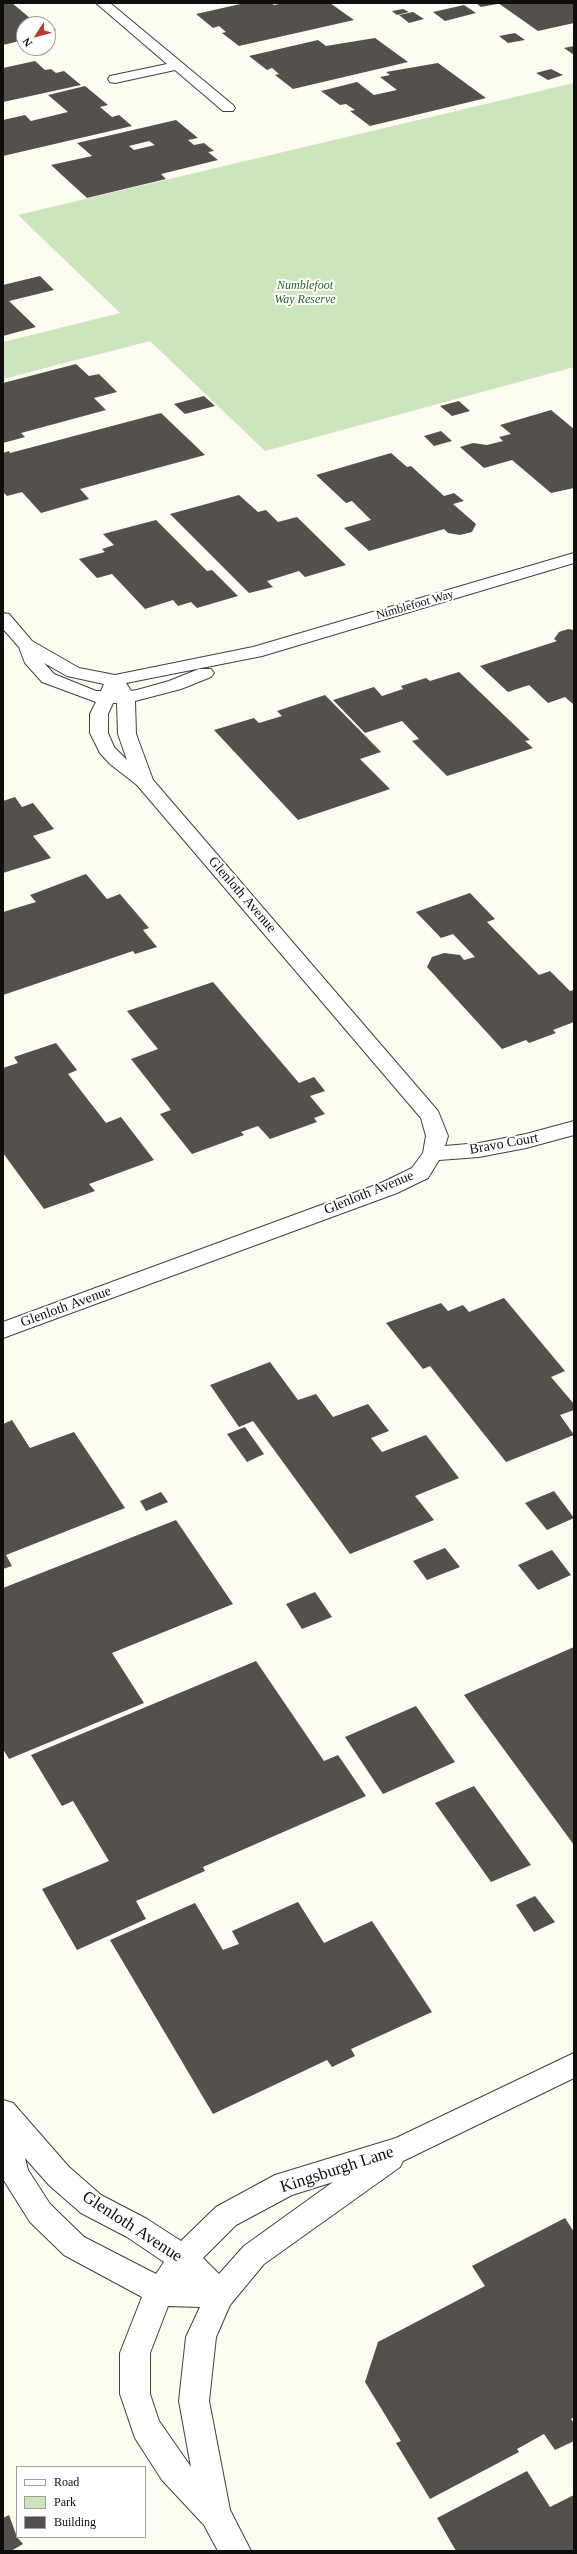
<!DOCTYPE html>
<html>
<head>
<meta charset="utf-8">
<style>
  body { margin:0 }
  #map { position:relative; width:577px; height:2554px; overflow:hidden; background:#fdfcf0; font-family:Georgia,serif }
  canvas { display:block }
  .frame { position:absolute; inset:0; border:4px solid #0e0e0e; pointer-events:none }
  .legend { position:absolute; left:16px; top:2466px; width:130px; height:72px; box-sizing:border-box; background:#fff; border:1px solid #9f9f9f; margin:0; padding:5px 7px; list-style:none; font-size:12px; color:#0e0e0e }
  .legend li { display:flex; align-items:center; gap:8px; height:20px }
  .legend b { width:20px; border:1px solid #9f9f9f }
  .north { position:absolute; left:16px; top:16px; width:40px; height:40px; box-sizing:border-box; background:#fff; border:1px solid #9f9f9f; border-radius:50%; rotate:234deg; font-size:11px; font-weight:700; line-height:16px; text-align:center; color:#0e0e0e }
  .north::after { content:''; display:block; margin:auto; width:14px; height:18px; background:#af3e34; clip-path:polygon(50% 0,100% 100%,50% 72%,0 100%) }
</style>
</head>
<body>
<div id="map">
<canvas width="577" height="2554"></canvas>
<div class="frame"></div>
<ul class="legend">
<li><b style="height:5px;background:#fff"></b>Road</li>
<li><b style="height:11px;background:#cce5bd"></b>Park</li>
<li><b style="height:11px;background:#55504b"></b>Building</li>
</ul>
<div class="north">N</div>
</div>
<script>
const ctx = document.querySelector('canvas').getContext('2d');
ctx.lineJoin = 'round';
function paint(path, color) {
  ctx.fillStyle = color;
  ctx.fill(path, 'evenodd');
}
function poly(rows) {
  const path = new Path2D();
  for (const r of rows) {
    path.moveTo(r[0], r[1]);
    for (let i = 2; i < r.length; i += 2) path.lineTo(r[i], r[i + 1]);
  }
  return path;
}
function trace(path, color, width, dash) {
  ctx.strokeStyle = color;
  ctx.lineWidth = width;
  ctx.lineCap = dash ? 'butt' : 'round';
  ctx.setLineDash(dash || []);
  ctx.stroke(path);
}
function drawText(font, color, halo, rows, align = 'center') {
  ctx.font = font + ' Georgia,serif';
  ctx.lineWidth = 4;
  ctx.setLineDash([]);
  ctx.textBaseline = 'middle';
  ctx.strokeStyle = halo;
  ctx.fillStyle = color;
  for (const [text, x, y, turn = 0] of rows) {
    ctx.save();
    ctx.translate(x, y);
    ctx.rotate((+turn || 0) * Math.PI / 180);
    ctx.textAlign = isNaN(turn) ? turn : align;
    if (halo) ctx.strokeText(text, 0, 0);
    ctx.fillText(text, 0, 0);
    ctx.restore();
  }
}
paint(poly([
  [574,83,574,367,265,451,150,341,3,379,3,342,120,313,18,215]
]), '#cce5bd');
paint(poly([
  [3,3,12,3,37,24,24,24,24,40,3,45],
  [245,3,271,3,274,5,284,3,330,3,354,20,239,46,222,33,226,32,219,26,213,28,196,14],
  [476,3,497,3,497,4,481,7],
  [498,3,574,3,574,23,538,31],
  [464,5,476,13,445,21,433,12],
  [403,9,409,12,397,15,392,11],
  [413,12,424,19,409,23,399,15],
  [48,26,52,27,56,30,48,35],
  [515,33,525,40,508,43,499,36],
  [375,38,408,62,293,89,275,75,279,74,272,68,267,70,249,56,318,40,326,46],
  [574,46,574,55,564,48],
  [35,61,45,70,51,69,56,73,64,71,81,85,3,102,3,68],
  [438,63,486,98,370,126,350,111,355,110,346,104,340,105,321,91,357,82,374,95,397,90,380,77,390,75,386,72],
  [551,69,563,75,548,80,536,73],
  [85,86,108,105,100,107,112,117,119,115,132,126,3,156,3,120,25,115,31,121,68,112,48,95],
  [176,120,198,138,188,140,194,145,204,143,214,151,208,152,218,160,161,174,166,179,87,198,51,165,92,156,77,143],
  [149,141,155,145,134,150,129,146],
  [40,276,54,290,9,301,36,327,3,336,3,285],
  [76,364,89,376,99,374,117,392,94,398,106,410,21,433,25,437,3,443,3,383],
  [204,396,215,406,185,414,174,404],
  [459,401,470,411,452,416,440,406],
  [551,410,574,429,574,488,551,493,512,460,484,468,460,447,473,443,487,445,503,441,499,437,511,434,500,425],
  [161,413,205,455,80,489,89,499,41,513,22,492,7,496,3,492,3,453,9,451,10,453],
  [441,431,452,441,434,446,424,436],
  [391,453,407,467,411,466,444,496,454,493,464,501,453,504,476,524,472,532,460,535,448,533,444,529,369,551,344,528,371,520,352,501,346,503,316,475],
  [239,495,258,512,266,510,278,522,297,517,346,565,305,577,299,571,267,581,273,587,249,593,170,514],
  [156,520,207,571,212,570,238,596,197,608,191,602,178,606,173,600,145,609,112,574,97,578,79,559,105,552,102,549,114,545,103,534],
  [568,629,574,630,574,705,565,697,548,703,529,685,508,692,480,666,557,641,554,639,559,632],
  [459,672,530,740,525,741,533,748,447,776,412,741,419,739,402,721,365,733,333,700,374,687,382,696,403,689,401,686,426,678,430,681],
  [325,695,381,752,360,759,390,789,298,820,214,730,254,718,259,723,282,716,277,711],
  [15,797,22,807,33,803,54,829,33,836,51,858,3,873,3,801],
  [86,874,107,899,120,894,149,928,143,930,157,947,135,954,133,951,3,995,3,912,36,902,30,895],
  [470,893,495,919,487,922,539,975,550,971,570,991,574,990,574,1022,553,1030,556,1033,529,1043,526,1040,502,1049,427,967,432,957,444,953,460,955,464,960,475,957,453,934,441,938,416,912],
  [213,982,299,1083,314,1077,325,1091,310,1096,325,1114,314,1118,317,1122,270,1139,258,1126,241,1132,244,1135,192,1154,160,1114,171,1110,131,1059,158,1049,127,1011],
  [56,1043,77,1070,68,1074,106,1123,121,1117,154,1160,89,1184,95,1191,44,1209,3,1153,3,1068,18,1063,14,1057],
  [504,1298,565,1371,551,1377,574,1404,574,1410,560,1415,574,1435,506,1462,430,1366,423,1369,386,1323,441,1303,448,1311,463,1305,469,1312],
  [270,1362,298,1400,316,1394,333,1417,368,1404,389,1431,371,1438,382,1452,426,1435,459,1478,415,1496,434,1520,350,1554,253,1421,239,1427,210,1385],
  [12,1420,30,1448,74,1432,125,1508,6,1555,12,1566,3,1569,3,1424],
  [245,1427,264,1454,247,1462,227,1434],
  [554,1491,574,1518,547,1530,525,1503],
  [161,1492,168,1502,146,1511,140,1501],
  [176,1520,233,1604,112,1653,144,1703,9,1759,3,1749,3,1588],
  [445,1548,460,1567,427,1580,413,1561],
  [552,1550,571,1575,538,1590,518,1565],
  [315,1592,332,1617,302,1629,286,1604],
  [574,1647,574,1845,464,1695],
  [256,1661,324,1761,338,1755,366,1796,203,1867,205,1871,136,1901,146,1919,77,1950,42,1889,109,1861,73,1801,62,1806,31,1755],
  [416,1706,455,1762,383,1794,345,1737],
  [474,1786,531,1865,491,1882,435,1803],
  [535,1896,555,1922,534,1932,516,1905],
  [298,1902,324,1943,372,1921,432,2012,351,2049,355,2056,332,2067,327,2060,213,2114,110,1940,195,1903,223,1950,239,1944,232,1931],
  [565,2218,574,2232,574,2417,571,2419,574,2423,574,2441,555,2450,544,2434,517,2449,519,2452,430,2499,396,2443,401,2441,365,2382,378,2342,485,2286,472,2266],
  [527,2471,550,2507,574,2495,574,2551,456,2551,437,2518],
  [9,2515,17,2537,23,2544,11,2551,3,2551,3,2518]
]), '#55504b');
const street = poly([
  [96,3,110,3,233,105,235,108,233,111,223,111,175,70,115,83,110,82,108,79,110,76,167,64,96,3],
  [574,553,574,563,262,656,126,683,131,691,137,690,169,681,199,669,211,669,214,673,211,677,181,689,135,701,136,734,153,780,438,1111,448,1136,445,1146,479,1143,526,1134,574,1121,574,1135,526,1148,479,1157,439,1160,428,1178,397,1193,3,1338,3,1322,381,1183,412,1168,423,1153,426,1136,421,1118,137,785,110,764,100,753,90,733,90,714,96,702,42,682,25,663,19,647,3,629,3,613,9,614,32,641,79,668,115,675,253,647,574,553],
  [44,663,67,676,104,684,101,691,96,691,54,674,44,663],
  [113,703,117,703,118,734,127,760,114,747,108,733,108,714,113,703],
  [574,2053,574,2078,403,2161,400,2167,264,2264,230,2305,216,2337,209,2401,230,2510,251,2551,218,2551,204,2525,162,2480,135,2438,120,2394,120,2353,142,2297,64,2255,30,2222,3,2179,3,2100,13,2103,69,2167,101,2195,147,2219,181,2241,216,2207,275,2175,396,2138,574,2053],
  [25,2158,49,2185,81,2213,127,2237,164,2262,156,2274,84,2237,50,2204,28,2170,25,2158],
  [333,2182,244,2246,219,2274,203,2258,236,2225,292,2195,333,2182],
  [168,2306,200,2307,186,2337,179,2401,191,2467,159,2421,150,2394,150,2353,168,2306]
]);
trace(street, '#414141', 2);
paint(street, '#fff');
drawText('italic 12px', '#295f24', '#fff', [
  ["Numblefoot",305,286],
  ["Way Reserve",305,300]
]);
drawText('12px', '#0e0e0e', '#fff', [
  ["Nimblefoot Way",415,605,-16]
]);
drawText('14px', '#0e0e0e', '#fff', [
  ["Glenloth Avenue",242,895,49],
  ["Bravo Court",504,1144,-10],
  ["Glenloth Avenue",369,1193,-22],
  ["Glenloth Avenue",66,1307,-20]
]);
drawText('17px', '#0e0e0e', '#fff', [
  ["Kingsburgh Lane",337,2170,-18],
  ["Glenloth Avenue",132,2227,33]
]);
</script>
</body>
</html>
